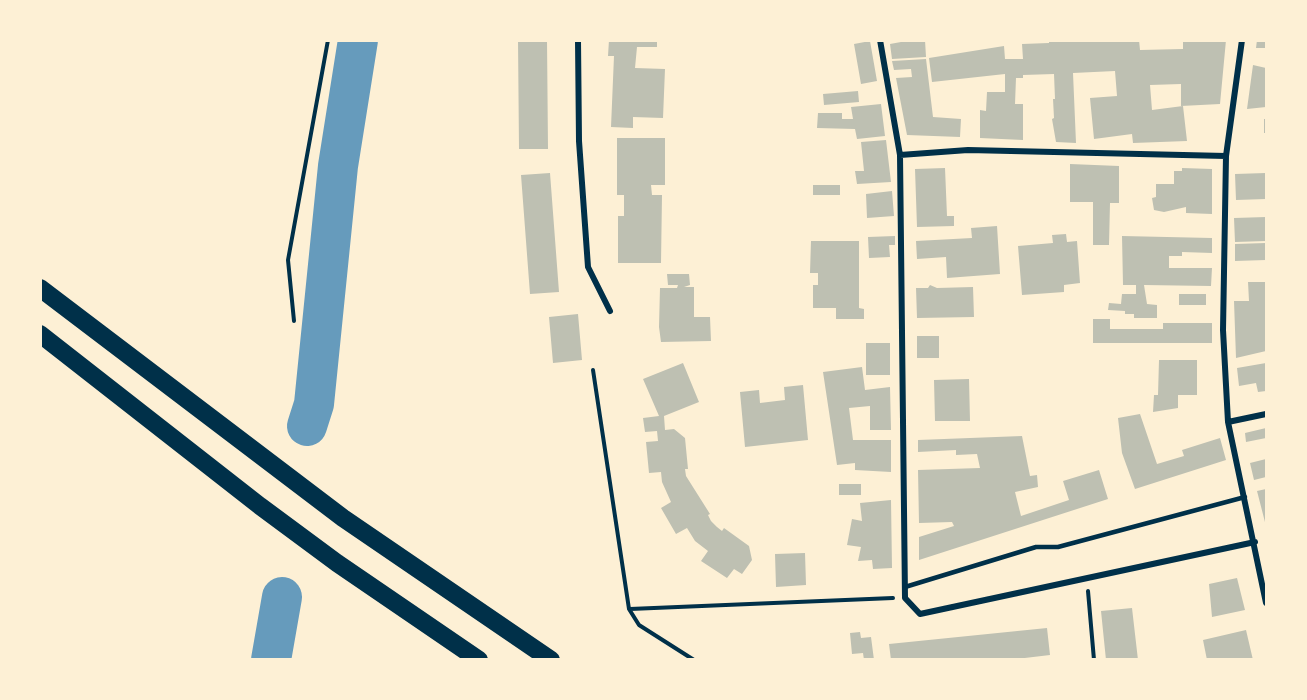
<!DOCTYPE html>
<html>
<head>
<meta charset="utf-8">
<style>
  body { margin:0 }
  #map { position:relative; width:1307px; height:700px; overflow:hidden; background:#fdf0d5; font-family:Spectral,serif }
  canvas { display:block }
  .frame { position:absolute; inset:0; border:42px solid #fdf0d5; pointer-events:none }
</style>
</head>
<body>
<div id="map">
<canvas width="1307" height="700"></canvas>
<div class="frame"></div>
</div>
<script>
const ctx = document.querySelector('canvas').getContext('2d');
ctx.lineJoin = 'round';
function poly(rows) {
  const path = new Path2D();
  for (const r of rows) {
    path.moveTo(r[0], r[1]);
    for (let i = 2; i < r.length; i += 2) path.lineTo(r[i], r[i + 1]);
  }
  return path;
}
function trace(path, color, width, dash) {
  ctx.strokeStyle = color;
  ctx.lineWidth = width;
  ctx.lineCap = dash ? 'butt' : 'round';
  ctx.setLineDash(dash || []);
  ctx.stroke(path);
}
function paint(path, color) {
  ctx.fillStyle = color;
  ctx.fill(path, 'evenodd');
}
trace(poly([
  [307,426,314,404,338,166,358,40],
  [271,660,282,597]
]), '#669bbc', 40);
paint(poly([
  [518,40,547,40,548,149,519,149],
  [609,40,657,40,657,47,637,47,635,68,665,69,663,118,633,117,633,128,611,127,614,56,608,56],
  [912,40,925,40,926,57,892,59,890,44],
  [1049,40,1139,40,1140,50,1183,49,1183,41,1226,40,1220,104,1181,106,1181,84,1150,85,1152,110,1183,106,1187,141,1133,143,1132,134,1094,139,1090,98,1117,96,1115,71,1073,73,1076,143,1056,142,1052,119,1054,118,1053,99,1055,99,1054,74,1023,75,1023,78,1016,78,1015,104,1023,104,1023,140,980,138,980,110,986,111,987,92,1005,92,1005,74,932,82,929,58,1004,46,1005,59,1023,59,1022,44,1049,43],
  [1257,40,1266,40,1266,48,1256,48],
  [870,41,877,81,861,84,854,44],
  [926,59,933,117,961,119,960,137,907,135,896,78,912,77,911,69,894,70,892,61],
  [1253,65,1266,68,1266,107,1247,109],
  [858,91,859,102,824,105,823,94],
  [881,104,885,136,857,139,855,129,817,128,818,113,842,113,842,119,853,119,851,107],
  [1264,119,1266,119,1266,133,1264,133],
  [617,138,665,138,665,185,651,185,652,195,662,195,661,263,618,263,618,216,624,216,624,195,617,195],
  [886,140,891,182,857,184,855,171,864,171,861,142],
  [1070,164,1119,166,1119,203,1110,203,1109,245,1093,245,1093,202,1070,202],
  [945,168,947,216,954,216,954,226,917,227,915,169],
  [1182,168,1212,169,1212,214,1186,213,1186,207,1164,212,1154,210,1152,198,1156,197,1156,184,1174,184,1174,171,1182,171],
  [550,173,559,292,530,294,521,175],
  [1266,173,1266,199,1236,200,1235,174],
  [813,185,840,185,840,195,813,195],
  [892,191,894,216,867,218,866,194],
  [1266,217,1266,241,1235,242,1234,218],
  [997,226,1000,274,947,278,946,257,917,259,916,241,972,238,971,228],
  [1066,234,1067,242,1077,241,1080,283,1064,285,1064,292,1022,295,1018,246,1053,243,1052,235],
  [895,236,895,245,889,245,890,257,869,258,868,237],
  [1122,236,1212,238,1212,253,1182,252,1182,256,1169,256,1169,268,1212,268,1211,286,1144,285,1147,304,1157,305,1157,318,1134,318,1134,314,1125,314,1125,311,1108,310,1109,303,1121,304,1122,294,1136,294,1136,285,1123,285],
  [811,241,859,241,859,308,864,309,864,319,836,319,836,308,813,308,813,285,818,285,818,273,810,273],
  [1266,243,1266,260,1235,261,1235,244],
  [667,274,689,274,690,285,684,287,694,287,694,317,710,317,711,341,661,342,659,327,660,288,677,288,678,285,668,285],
  [1248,282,1266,282,1266,351,1236,358,1234,301,1249,301],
  [930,285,937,288,973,287,974,317,917,318,916,288,928,288],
  [1179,294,1206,294,1206,305,1179,305],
  [578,314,582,360,553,363,549,317],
  [1093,319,1110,319,1110,329,1163,329,1163,323,1212,323,1212,343,1093,343],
  [917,336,939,336,939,358,917,358],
  [866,343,890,343,890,375,866,375],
  [1159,360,1197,360,1197,395,1178,395,1178,408,1153,412,1154,395,1158,395],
  [683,363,699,402,664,416,665,430,674,429,685,438,688,469,685,469,686,476,710,514,708,515,711,521,717,527,722,531,724,528,749,546,752,560,742,574,734,569,727,578,701,561,708,551,695,541,687,528,676,534,661,508,671,502,662,482,661,472,649,473,646,442,658,441,657,431,645,432,643,418,659,416,643,379],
  [1266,363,1266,391,1258,392,1256,383,1239,386,1237,368],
  [862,367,865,390,890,387,891,430,870,430,870,406,849,408,853,440,891,440,891,472,855,470,855,463,837,465,823,372],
  [969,379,970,421,935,421,934,380],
  [803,385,808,440,745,447,740,392,759,390,760,403,785,400,784,387],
  [1140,414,1157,464,1184,456,1182,450,1220,438,1226,460,1135,489,1122,453,1118,418],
  [1266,428,1266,438,1246,442,1245,433],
  [1022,436,1030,476,1037,475,1038,487,1015,492,1021,516,1069,500,1063,481,1099,470,1108,499,919,560,919,537,954,526,952,522,919,523,918,470,980,468,977,454,956,455,956,450,918,452,918,440],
  [1266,459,1266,477,1254,480,1250,463],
  [839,484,861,484,861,495,839,495],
  [1266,489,1266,526,1257,491],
  [891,500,892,568,873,569,872,560,858,561,861,547,847,545,852,519,862,521,860,503],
  [805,553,806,585,776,587,775,554],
  [1237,578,1245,610,1212,617,1209,584],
  [1132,608,1138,660,1106,660,1101,611],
  [1047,628,1050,655,1008,660,891,660,889,644],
  [1246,630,1253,660,1207,660,1203,640],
  [860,632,861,638,871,637,874,660,864,660,863,653,852,654,850,633]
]), '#bec0b2');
trace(poly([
  [294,321,288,260,328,40],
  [593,370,629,609,639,625,694,660],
  [1088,591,1094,660],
  [630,609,893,598]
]), '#003049', 4);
trace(poly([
  [905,587,1036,547,1058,547,1245,497]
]), '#003049', 4.5);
trace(poly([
  [578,40,579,141,588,267,610,311],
  [880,40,900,155,905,598,920,614,1255,542],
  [1242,40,1226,156,1223,330,1228,422,1266,603],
  [900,155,968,150,1226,156],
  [1228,422,1266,414]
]), '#003049', 6);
trace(poly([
  [40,288,343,518,551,660],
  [40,334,260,506,337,563,479,660]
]), '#003049', 18);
</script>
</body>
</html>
